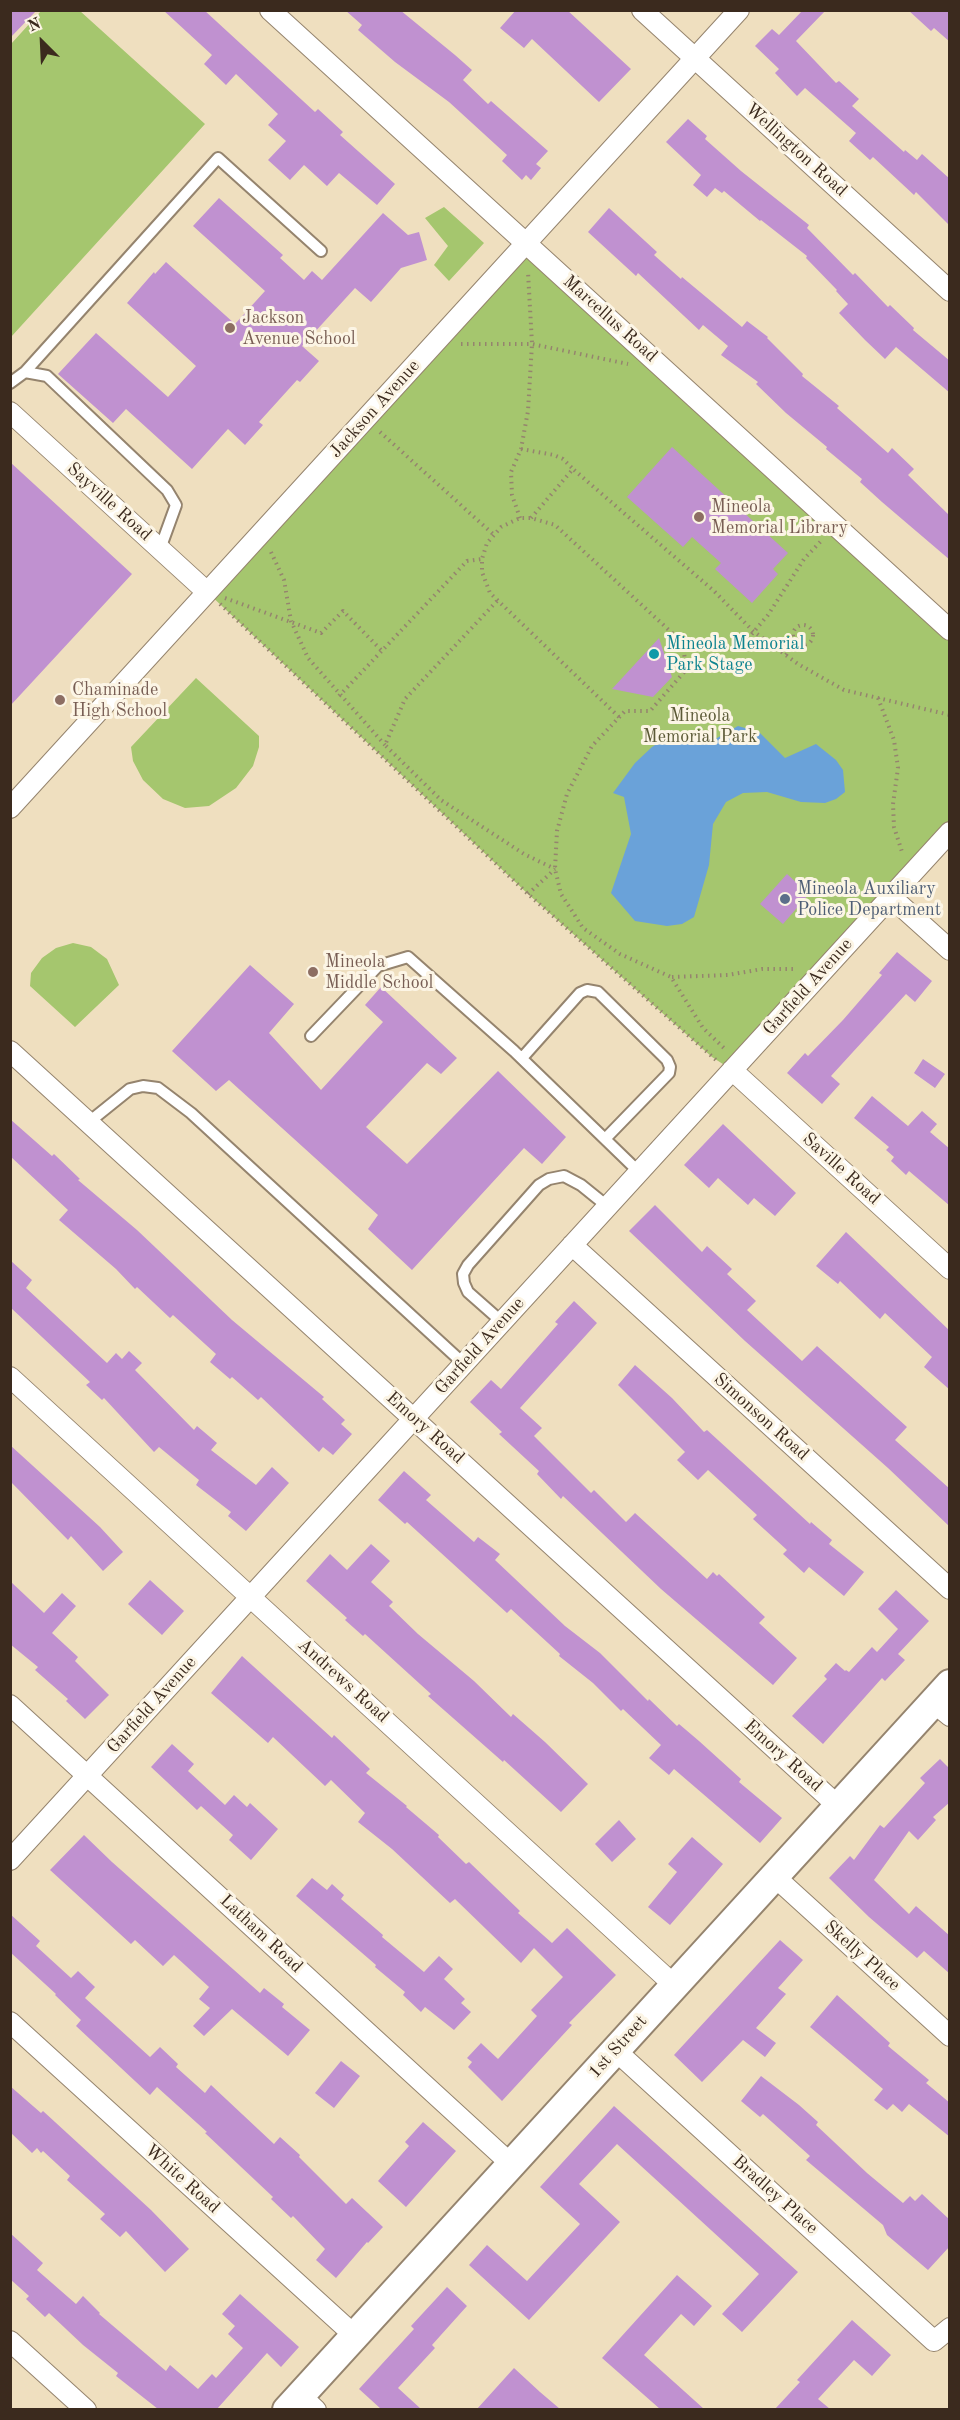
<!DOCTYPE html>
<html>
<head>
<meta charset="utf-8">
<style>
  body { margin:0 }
  #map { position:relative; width:960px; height:2420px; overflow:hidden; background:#efdfbf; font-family:"Old Standard TT",serif }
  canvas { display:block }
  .frame { position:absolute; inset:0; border:12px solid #3b2a1e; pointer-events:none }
  .north { position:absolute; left:12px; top:12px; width:60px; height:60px; -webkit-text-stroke:4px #fcf5e5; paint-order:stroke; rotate:336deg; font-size:16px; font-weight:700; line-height:24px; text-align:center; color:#3b2a1e }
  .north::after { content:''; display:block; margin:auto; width:21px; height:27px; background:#3b2a1e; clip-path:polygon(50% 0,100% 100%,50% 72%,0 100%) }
</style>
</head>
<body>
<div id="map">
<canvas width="960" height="2420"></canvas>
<div class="frame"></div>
<div class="north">N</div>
</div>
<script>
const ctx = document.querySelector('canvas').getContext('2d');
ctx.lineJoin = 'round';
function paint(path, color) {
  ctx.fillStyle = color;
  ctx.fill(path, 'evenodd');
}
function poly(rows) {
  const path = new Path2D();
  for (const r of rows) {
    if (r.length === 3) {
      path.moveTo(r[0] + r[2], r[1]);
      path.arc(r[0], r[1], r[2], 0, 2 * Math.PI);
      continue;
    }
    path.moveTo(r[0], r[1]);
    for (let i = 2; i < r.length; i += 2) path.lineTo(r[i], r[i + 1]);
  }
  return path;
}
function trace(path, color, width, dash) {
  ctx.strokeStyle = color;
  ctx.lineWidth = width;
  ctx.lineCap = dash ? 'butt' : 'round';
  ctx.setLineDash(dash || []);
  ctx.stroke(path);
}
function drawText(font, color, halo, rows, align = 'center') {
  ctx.font = font + ' "Old Standard TT",serif';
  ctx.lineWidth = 6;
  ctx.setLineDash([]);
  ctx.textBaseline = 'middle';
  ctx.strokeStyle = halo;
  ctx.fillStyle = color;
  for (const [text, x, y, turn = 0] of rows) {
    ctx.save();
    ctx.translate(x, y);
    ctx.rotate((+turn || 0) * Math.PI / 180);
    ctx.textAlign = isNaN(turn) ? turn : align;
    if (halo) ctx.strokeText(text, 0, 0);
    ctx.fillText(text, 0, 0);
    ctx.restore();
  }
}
paint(poly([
  [41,11,80,11,205,124,11,337,11,44],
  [444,207,484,243,449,281,434,265,448,246,425,218],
  [527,243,949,630,949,832,732,1070,712,1057,528,894,207,592],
  [196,678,259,736,259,747,253,766,236,788,209,806,185,808,163,799,143,780,133,761,131,747],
  [73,943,91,947,107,959,119,985,75,1027,30,986,31,973,42,958,56,948]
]), '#a5c66e');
paint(poly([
  [738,726,759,732,785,758,816,744,836,760,843,770,845,792,836,799,825,803,801,802,767,792,743,793,726,802,713,824,709,865,694,917,682,924,667,926,635,921,611,893,631,834,624,797,613,793,635,763,652,747,666,738,678,744,695,733,710,742]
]), '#6aa2d9');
paint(poly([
  [10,10,37,10,10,38],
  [163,10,204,10,315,112,318,109,343,132,340,135,395,184,377,205,339,173,327,186,304,165,290,180,268,160,286,141,268,125,278,114,236,74,226,85,204,64,212,55],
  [345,10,400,10,455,55,472,70,463,80,488,104,491,101,548,151,536,164,541,168,531,180,526,175,522,180,502,161,507,155,449,102,395,62,358,30,362,25],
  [516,10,567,10,631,69,599,102,532,39,524,48,500,28],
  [803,10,826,10,796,41,836,83,839,81,859,99,852,106,904,152,905,150,917,160,922,154,950,179,950,226,916,192,914,195,873,157,870,160,849,141,856,133,805,88,797,96,775,73,779,69,755,46,772,29,779,35],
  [908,10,950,10,950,42,934,28,931,31],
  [688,119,707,136,705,139,741,171,809,225,807,228,853,275,855,273,888,307,890,305,914,328,913,330,950,361,950,393,896,347,885,359,865,340,839,313,848,304,836,291,837,290,806,258,807,256,761,220,760,221,724,191,722,193,715,188,707,197,693,185,701,175,666,142],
  [219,198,283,255,280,258,304,280,312,271,322,280,383,213,408,235,419,232,427,260,401,268,371,302,355,288,302,346,319,361,300,382,297,380,259,422,263,425,245,445,228,429,192,469,126,409,113,423,58,374,96,333,168,397,196,366,127,303,154,272,155,274,166,262,235,324,265,291,193,226],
  [609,208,657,252,654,255,681,279,682,277,742,327,747,321,768,337,767,338,803,374,802,376,839,406,837,408,888,453,892,448,914,469,908,475,950,516,950,560,882,502,860,482,862,479,826,449,827,447,786,413,756,384,758,382,721,355,728,346,703,325,699,330,638,273,636,276,588,232],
  [672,447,788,553,773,569,778,574,752,603,715,569,721,563,692,537,683,547,627,497],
  [10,462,132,574,10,706],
  [659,638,672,677,653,697,612,689],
  [787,874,809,894,783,924,760,904],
  [897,952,932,981,915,1002,906,994,831,1076,840,1084,822,1104,787,1073,805,1053,808,1056,843,1020,882,975,879,973],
  [250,965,294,1004,269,1033,321,1090,383,1022,365,1005,381,987,457,1058,441,1074,427,1063,366,1127,407,1164,498,1071,566,1137,542,1164,524,1148,412,1270,368,1229,378,1215,229,1080,216,1091,172,1051],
  [923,1059,945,1074,935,1088,914,1073],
  [872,1096,908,1126,922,1111,937,1124,930,1132,950,1149,950,1206,909,1171,906,1175,891,1161,894,1157,886,1150,889,1147,854,1118],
  [10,1119,52,1156,54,1154,80,1179,78,1180,137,1230,232,1320,324,1397,322,1399,345,1420,341,1424,352,1434,333,1455,323,1447,319,1452,261,1397,258,1400,232,1377,230,1379,210,1362,216,1354,173,1315,170,1318,137,1287,135,1289,116,1269,59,1220,68,1210,10,1156],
  [723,1124,796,1193,775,1216,754,1198,748,1205,718,1178,709,1188,684,1165],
  [655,1205,702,1252,707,1246,732,1269,727,1274,756,1301,747,1310,802,1361,817,1346,907,1427,895,1440,950,1489,950,1527,888,1468,745,1341,629,1231],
  [846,1232,950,1331,950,1390,924,1367,932,1357,885,1313,880,1319,840,1281,838,1284,816,1266],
  [10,1260,32,1280,26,1288,107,1363,116,1353,122,1359,129,1351,142,1363,135,1370,194,1430,197,1426,217,1443,211,1450,256,1485,272,1467,289,1483,246,1531,228,1516,231,1512,196,1485,199,1480,159,1447,154,1452,104,1398,102,1400,86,1385,90,1382,10,1307],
  [574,1301,597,1323,520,1408,542,1428,534,1436,591,1493,594,1490,626,1522,635,1513,707,1579,713,1572,717,1576,719,1574,765,1617,759,1623,797,1658,773,1685,661,1589,563,1496,561,1499,537,1474,539,1471,499,1434,502,1432,470,1402,491,1380,501,1389,558,1324,555,1322],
  [635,1365,672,1398,704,1432,707,1430,810,1524,811,1522,832,1540,829,1544,864,1572,844,1596,809,1567,804,1573,783,1554,787,1550,753,1519,757,1515,708,1470,698,1480,677,1460,685,1452,618,1385],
  [10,1445,100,1527,123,1552,103,1571,71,1536,68,1540,10,1481],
  [404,1471,431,1495,426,1500,474,1542,478,1537,500,1554,495,1560,565,1626,600,1653,648,1701,649,1699,677,1726,679,1724,699,1741,741,1779,739,1782,782,1818,760,1843,674,1769,669,1775,649,1758,661,1745,623,1709,621,1711,593,1683,559,1656,560,1654,511,1609,507,1613,407,1522,405,1524,378,1500],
  [371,1544,390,1561,371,1582,393,1602,389,1606,418,1634,474,1681,511,1717,513,1714,545,1742,588,1784,561,1812,504,1760,503,1762,428,1696,431,1694,365,1634,363,1636,345,1620,347,1618,306,1581,330,1554,347,1570],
  [150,1580,184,1611,162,1635,128,1604],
  [10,1581,44,1613,62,1593,76,1606,52,1633,78,1657,75,1661,109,1695,85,1719,66,1701,68,1699,35,1670,38,1667,10,1644],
  [896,1590,929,1621,898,1654,905,1660,885,1681,882,1678,823,1744,792,1716,827,1679,824,1676,836,1663,845,1671,846,1670,849,1672,872,1647,877,1652,898,1629,878,1609],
  [242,1656,332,1738,334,1735,370,1769,366,1773,407,1806,406,1807,439,1835,438,1837,466,1864,469,1862,520,1911,518,1913,552,1943,567,1928,616,1975,569,2023,572,2025,502,2101,468,2067,472,2062,467,2058,481,2043,498,2059,537,2016,531,2010,563,1977,534,1948,521,1963,455,1899,450,1903,392,1849,358,1822,365,1813,331,1780,325,1786,273,1737,268,1743,211,1693],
  [172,1744,194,1764,188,1771,225,1805,234,1795,247,1807,250,1803,278,1829,251,1860,229,1840,233,1835,201,1806,197,1810,151,1767],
  [940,1759,950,1769,950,1802,933,1817,936,1820,918,1840,909,1831,874,1880,909,1914,916,1906,950,1936,950,1974,924,1951,917,1958,869,1917,829,1878,850,1856,854,1860,880,1825,884,1828,925,1783,920,1778],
  [619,1820,636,1839,612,1862,595,1844],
  [84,1835,112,1862,260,1993,264,1988,284,2004,282,2007,310,2030,288,2056,232,2009,204,2036,193,2026,210,2008,199,1999,209,1987,174,1955,163,1966,135,1940,131,1944,50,1870],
  [692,1837,723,1864,670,1925,648,1907,677,1872,668,1864],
  [312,1878,327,1890,332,1884,344,1895,341,1899,383,1935,382,1937,424,1972,439,1956,453,1969,444,1979,465,1999,461,2003,471,2012,454,2030,425,2007,421,2012,403,1995,405,1992,375,1967,376,1965,296,1896],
  [10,1914,40,1941,36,1946,71,1978,78,1971,95,1987,85,1998,150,2057,160,2047,178,2064,176,2067,205,2093,211,2085,274,2144,280,2137,300,2155,299,2157,346,2204,352,2198,383,2227,368,2243,367,2242,336,2278,316,2260,325,2249,293,2216,291,2218,271,2199,273,2197,205,2133,207,2132,157,2087,150,2095,76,2026,81,2020,55,1995,56,1994,10,1952],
  [780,1940,803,1960,778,1988,786,1994,756,2028,776,2043,765,2057,743,2040,702,2082,674,2055],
  [837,1995,890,2043,888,2046,929,2080,926,2083,950,2103,950,2137,909,2104,902,2112,893,2104,887,2110,874,2100,883,2089,810,2027],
  [341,2061,360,2076,334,2108,315,2093],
  [761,2076,799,2105,818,2122,816,2125,867,2173,903,2203,910,2196,915,2201,922,2194,950,2220,950,2246,928,2270,887,2235,883,2225,806,2160,810,2156,763,2114,760,2117,741,2101],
  [10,2086,41,2113,43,2111,151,2210,189,2249,165,2272,126,2231,120,2237,100,2219,105,2214,67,2180,70,2176,43,2151,41,2153,37,2148,32,2153,10,2132],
  [614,2106,798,2272,742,2332,722,2314,759,2274,617,2144,579,2184,620,2222,529,2320,469,2265,487,2245,527,2281,580,2224,540,2187],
  [423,2122,456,2151,406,2207,378,2181,409,2146,405,2142],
  [10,2233,43,2263,37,2270,76,2304,83,2296,100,2313,99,2314,166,2371,170,2365,198,2389,212,2374,216,2378,243,2348,228,2334,235,2326,222,2314,240,2294,299,2347,281,2367,267,2353,217,2409,158,2409,116,2376,118,2373,83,2345,49,2313,45,2317,26,2299,29,2296,10,2279],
  [677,2275,712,2306,694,2326,681,2314,644,2355,704,2409,660,2409,602,2358],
  [447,2287,467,2306,432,2345,435,2348,398,2388,421,2409,381,2409,359,2389,414,2329,411,2326],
  [852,2320,891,2355,872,2376,854,2360,818,2399,830,2409,775,2409,800,2382,797,2380],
  [514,2368,540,2392,560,2409,477,2409]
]), '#c091d0');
const lane = poly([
  [25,372,47,376,167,490,176,505,160,549],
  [10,383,25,372,218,158,321,251],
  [311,1036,378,966,408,957,514,1051,639,1172],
  [522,1058,580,993,587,990,598,992,667,1060,670,1067,669,1073,605,1139],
  [89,1122,130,1089,143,1086,158,1088,191,1113,464,1364],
  [502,1322,468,1292,464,1283,463,1274,468,1265,539,1185,549,1179,564,1176,581,1185,607,1206]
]);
const street = poly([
  [270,10,950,630],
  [642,10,950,291],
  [10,412,207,592],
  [10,808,739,10],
  [890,896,950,950],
  [10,1051,838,1806],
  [732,1070,950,1269],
  [572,1245,950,1589],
  [10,1377,674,1985],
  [933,1702,950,1716],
  [10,1705,511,2164],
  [10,1860,950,832],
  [774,1876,950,2036],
  [10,2022,354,2335],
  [615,2050,934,2341,950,2328],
  [10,2341,86,2410],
  [300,2395,316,2410]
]);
const secondary = poly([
  [287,2410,950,1684]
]);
trace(lane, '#95846e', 14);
trace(street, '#95846e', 22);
trace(secondary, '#95846e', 32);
trace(poly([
  [461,344,532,344,628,364],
  [380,432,493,534],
  [521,449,554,455,563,459,573,469],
  [520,518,512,495,511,472,521,449,528,411,532,344,528,272],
  [531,518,573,469,714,591,753,631,798,664,844,690,950,715],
  [271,552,284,580,291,621,308,658,385,745],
  [225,598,321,633,343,611,382,651],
  [497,601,405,699,385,745,441,800,524,854,555,869],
  [220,604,528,894,716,1060],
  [803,635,10],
  [683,643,686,670,650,711,625,711,592,746,567,794,557,831,555,869,561,894,583,928,620,954,671,977,703,1028,725,1049],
  [786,655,796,642],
  [339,696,467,561,482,559],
  [878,698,894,740,898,768,893,804,894,827,903,855],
  [619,717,490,593,482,572,482,559,487,543,501,527,520,518,531,518,555,525,683,643,701,648,717,649,734,648,745,642,768,615,804,559,822,540],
  [528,894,555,869],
  [672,977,728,975,762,969,795,969]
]), '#95846e', 4, [1.5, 4.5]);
trace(lane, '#fff', 10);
trace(street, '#fff', 20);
trace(secondary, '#fff', 28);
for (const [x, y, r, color] of [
  [230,328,6,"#8d6e63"],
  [699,517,6,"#8d6e63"],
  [654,654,6,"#0f9aa8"],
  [60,700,6,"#8d6e63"],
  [785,899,6,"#5c6f8a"],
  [313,972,6,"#8d6e63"]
]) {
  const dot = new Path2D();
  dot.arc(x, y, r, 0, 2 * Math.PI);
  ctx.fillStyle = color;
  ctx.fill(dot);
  trace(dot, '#fcf5e5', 2);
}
drawText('18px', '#3b2a1e', '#fcf5e5', [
  ["Wellington Road",796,150,42],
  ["Marcellus Road",610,319,42],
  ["Jackson Avenue",375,409,-48],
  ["Sayville Road",109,502,42],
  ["Garfield Avenue",808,987,-48],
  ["Saville Road",841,1169,42],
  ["Garfield Avenue",480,1346,-48],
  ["Simonson Road",761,1417,42],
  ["Emory Road",425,1428,42],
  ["Andrews Road",343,1681,42],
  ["Garfield Avenue",152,1705,-48],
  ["Emory Road",783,1756,42],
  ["Latham Road",261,1934,43],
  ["Skelly Place",862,1956,42],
  ["1st Street",618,2047,-48],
  ["White Road",182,2179,42],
  ["Bradley Place",775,2195,42]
]);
drawText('18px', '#785e54', '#fcf5e5', [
  ["Jackson",242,318],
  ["Avenue School",242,339],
  ["Mineola",711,507],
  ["Memorial Library",711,528],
  ["Chaminade",72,690],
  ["High School",72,711],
  ["Mineola",325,962],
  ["Middle School",325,983]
], 'left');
drawText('18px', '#0d838f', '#fcf5e5', [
  ["Mineola Memorial",666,644],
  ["Park Stage",666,665]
], 'left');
drawText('18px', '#5b5936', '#fcf5e5', [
  ["Mineola",700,716],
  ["Memorial Park",700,737]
]);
drawText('18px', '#4e5e75', '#fcf5e5', [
  ["Mineola Auxiliary",797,889],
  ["Police Department",797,910]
], 'left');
</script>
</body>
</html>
